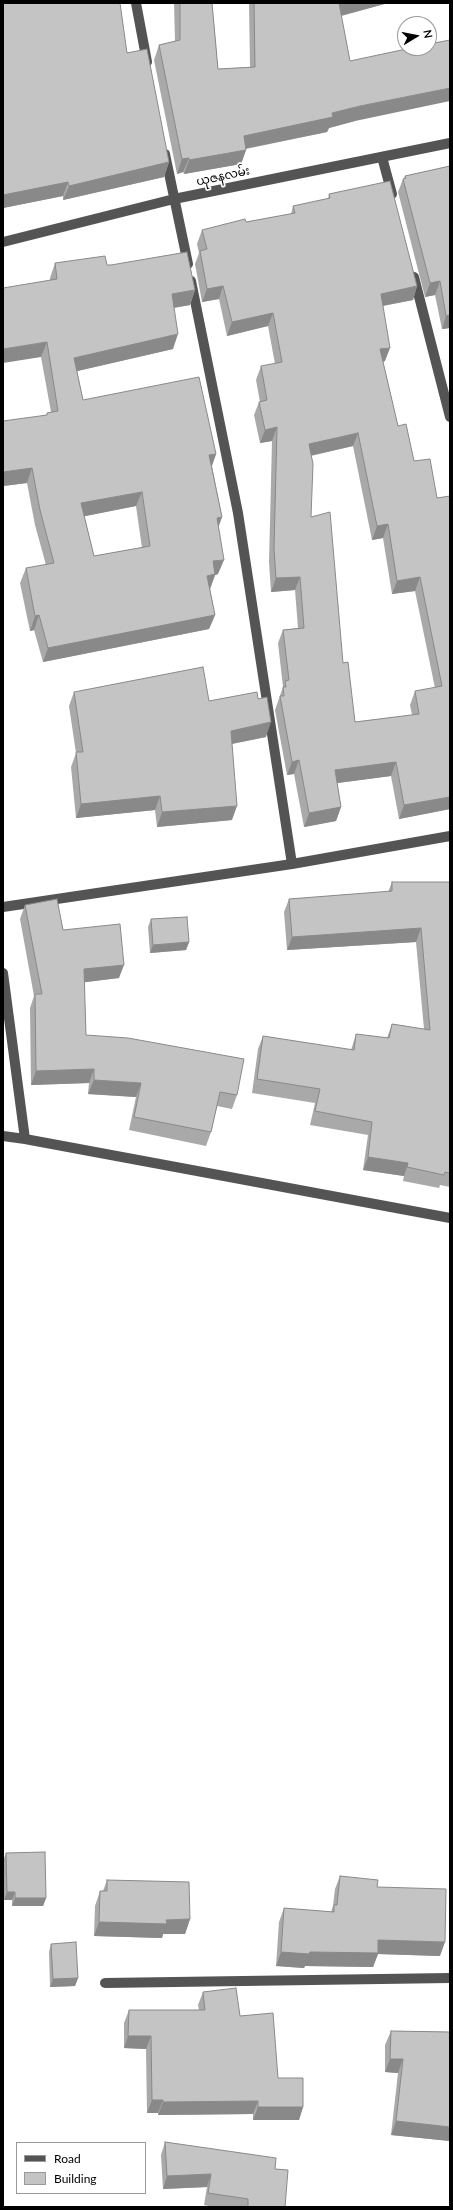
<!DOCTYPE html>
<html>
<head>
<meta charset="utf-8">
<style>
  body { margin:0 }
  #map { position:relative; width:453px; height:2210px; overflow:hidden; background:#fff; font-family:Lato,sans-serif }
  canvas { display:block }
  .frame { position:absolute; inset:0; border:4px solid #000; pointer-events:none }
  .legend { position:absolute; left:16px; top:2142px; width:130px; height:52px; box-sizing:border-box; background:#fff; border:1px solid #999; margin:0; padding:5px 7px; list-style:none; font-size:12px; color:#000 }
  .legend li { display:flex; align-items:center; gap:8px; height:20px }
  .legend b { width:20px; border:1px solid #999 }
  .north { position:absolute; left:397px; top:16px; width:40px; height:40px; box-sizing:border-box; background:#fff; border:1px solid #999; border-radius:50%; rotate:80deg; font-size:11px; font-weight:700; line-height:16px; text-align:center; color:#000 }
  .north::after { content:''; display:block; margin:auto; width:14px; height:18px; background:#000; clip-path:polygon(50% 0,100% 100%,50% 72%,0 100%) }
</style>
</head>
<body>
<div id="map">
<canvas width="453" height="2210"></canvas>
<div class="frame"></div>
<ul class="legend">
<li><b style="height:5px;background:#545454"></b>Road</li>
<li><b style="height:11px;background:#c4c4c4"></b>Building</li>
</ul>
<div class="north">N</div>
</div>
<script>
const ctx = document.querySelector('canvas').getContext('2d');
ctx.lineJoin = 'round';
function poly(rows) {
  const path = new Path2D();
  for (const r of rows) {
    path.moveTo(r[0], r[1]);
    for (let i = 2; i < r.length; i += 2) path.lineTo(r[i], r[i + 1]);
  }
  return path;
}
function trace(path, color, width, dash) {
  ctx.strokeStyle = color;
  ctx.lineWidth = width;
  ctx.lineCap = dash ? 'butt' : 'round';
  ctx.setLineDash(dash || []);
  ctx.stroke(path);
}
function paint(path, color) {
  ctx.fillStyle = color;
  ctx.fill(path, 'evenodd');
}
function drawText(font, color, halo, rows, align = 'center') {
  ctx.font = font + ' Lato,"Noto Sans Myanmar",sans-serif';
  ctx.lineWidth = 3.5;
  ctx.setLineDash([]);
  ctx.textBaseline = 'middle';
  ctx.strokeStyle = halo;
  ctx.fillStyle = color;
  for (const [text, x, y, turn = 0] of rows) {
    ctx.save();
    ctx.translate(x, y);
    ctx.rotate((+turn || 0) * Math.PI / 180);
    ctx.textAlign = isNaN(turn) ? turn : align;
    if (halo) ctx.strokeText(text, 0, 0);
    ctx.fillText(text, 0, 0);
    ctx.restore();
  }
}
trace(poly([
  [136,3,147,62],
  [165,154,188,264],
  [382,157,392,194],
  [3,242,174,199,450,143],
  [414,277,450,417],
  [191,281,238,513,292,864],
  [3,907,292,864,450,836],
  [3,973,25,1139],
  [3,1136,25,1139,450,1218],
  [105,1983,450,1978]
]), '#545454', 10);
paint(poly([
  [3,3,127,53,169,162,164,177,63,200,63,196,3,208],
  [174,3,212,3,218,69,250,67,249,3,388,3,341,16,355,121,329,128,327,132,246,149,246,150,241,164,184,174,183,172,177,174,154,60,159,45,175,41],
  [450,166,450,328,442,329,435,295,425,297,398,192,403,179,404,178,405,176],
  [329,194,417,286,413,300,383,306,385,361,383,362,398,426,414,461,437,498,450,496,450,809,399,819,391,776,337,783,341,807,336,821,304,827,294,774,287,775,275,710,283,687,278,643,283,630,298,628,295,590,271,592,269,562,272,441,260,443,254,415,259,402,260,402,256,380,261,366,275,364,268,326,227,336,219,299,202,302,195,264,199,253,197,244,202,230,291,214,293,206,328,199],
  [353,446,372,540,383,538,392,594,415,591,435,688,415,691,410,705,412,715,355,722,311,517,311,456],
  [55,263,107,265,195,290,190,305,174,308,173,349,77,371,83,400,216,454,212,466,222,517,219,526,218,574,215,575,210,589,215,615,209,629,43,662,34,630,30,631,20,583,26,568,46,565,35,525,27,483,3,486,3,421,46,416,47,413,51,412,41,357,50,280,50,278],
  [136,506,142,548,94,556,84,516],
  [74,692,209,701,266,737,232,744,232,820,157,827,155,810,76,818,71,767,76,753,69,706],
  [392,882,450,882,450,1187,440,1185,439,1188,403,1181,404,1176,363,1170,368,1135,310,1125,315,1103,252,1093,258,1049,263,1036,351,1050,356,1034,387,1038,392,1024,424,1029,416,942,287,950,284,912,289,899,388,892],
  [25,905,63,930,119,978,84,982,86,1035,237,1095,232,1109,217,1106,211,1132,206,1146,129,1130,136,1097,88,1094,89,1083,31,1085,30,1008,34,996,20,919],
  [151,919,189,942,186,950,150,953,148,927],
  [6,1853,46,1898,43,1906,12,1906,12,1900,4,1900,3,1861],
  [340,1876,377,1887,440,1956,378,1954,373,1967,305,1966,304,1968,276,1966,279,1922,284,1908,331,1912,333,1906,335,1889],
  [107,1880,190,1919,185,1934,163,1934,162,1938,94,1936,95,1906,100,1891,103,1891],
  [51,1944,78,1978,75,1986,50,1987,49,1952],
  [203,1992,240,2016,278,2078,303,2107,299,2120,253,2120,253,2114,158,2115,158,2113,147,2113,146,2049,124,2048,124,2023,129,2010,199,2010,198,2005],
  [391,2031,450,2032,450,2141,391,2135,398,2073,385,2072,385,2045],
  [165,2142,275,2169,285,2207,213,2207,204,2205,207,2187,163,2189,161,2155]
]), '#a9a9a9');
paint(poly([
  [339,3,388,3,333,18],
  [450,88,450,101,355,121,329,128,327,132,238,150,244,136,360,106],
  [246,150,241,164,184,174,189,160],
  [189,158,183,172,177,174,182,159],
  [169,162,164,177,63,200,69,186],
  [68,182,63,196,3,208,3,195],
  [440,281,435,295,425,297,430,283],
  [223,286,219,299,202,302,207,289],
  [417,286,413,300,376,307,381,294],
  [195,290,190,305,166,309,172,294],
  [273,313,268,326,227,336,232,322],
  [450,315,450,328,442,329,446,316],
  [178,334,173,349,69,373,74,358],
  [47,342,41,357,3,363,3,349],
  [390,348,385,361,375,363,380,349],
  [277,427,272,441,260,443,265,430],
  [358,433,353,446,304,457,309,444],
  [216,454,211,468,209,455],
  [32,468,27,483,3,486,3,472],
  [142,492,136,506,76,518,81,503],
  [222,517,216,532,217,518],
  [388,524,383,538,372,540,377,526],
  [224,560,218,574,215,575,210,589,202,590,213,561],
  [300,577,295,590,271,592,276,578],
  [420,577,415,591,392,594,397,581],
  [39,615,34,630,30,631,35,616],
  [215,615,209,629,43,662,48,648],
  [271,722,266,737,226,745,231,731],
  [299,760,294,774,287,775,292,762],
  [396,762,391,776,330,784,335,770],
  [160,796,155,810,76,818,81,804],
  [450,797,450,809,399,819,404,805],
  [237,806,232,820,157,827,162,812],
  [341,807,336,821,304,827,309,813],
  [421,928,416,942,287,950,292,937],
  [189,942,186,950,150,953,153,945],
  [124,965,119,978,79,983,84,969],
  [94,1069,89,1083,31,1085,36,1071],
  [94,1080,141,1083,136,1097,88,1094],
  [368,1157,408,1163,404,1176,363,1170],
  [7,1892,15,1892,12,1900,4,1900],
  [15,1898,46,1898,43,1906,12,1906],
  [190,1919,185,1934,163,1934,162,1938,94,1936,99,1922],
  [378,1940,445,1942,440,1956,378,1954,373,1967,305,1966,304,1968,276,1966,281,1952,310,1952],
  [78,1978,75,1986,50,1987,53,1979],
  [128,2036,151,2036,146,2049,124,2048],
  [390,2059,403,2059,398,2073,385,2072],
  [152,2100,163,2100,158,2113,147,2113],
  [258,2101,253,2114,158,2115,163,2102],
  [258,2107,303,2107,299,2120,253,2120],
  [396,2121,450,2127,450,2141,391,2135],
  [211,2174,207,2187,163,2189,167,2176]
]), '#898989');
const building = poly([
  [3,3,120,3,127,53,147,49,169,162,69,186,68,182,3,195,3,3],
  [180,3,212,3,218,69,255,67,254,3,339,3,350,61,411,48,429,48,429,44,450,40,450,88,360,106,332,113,333,117,244,136,246,150,189,160,189,158,182,159,159,45,180,40,180,3],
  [450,166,450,315,446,316,440,281,430,283,403,179,406,178,405,176,450,166],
  [390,181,417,286,381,294,390,348,380,349,398,426,406,424,414,461,430,459,437,498,450,496,450,797,404,805,396,762,335,770,341,807,309,813,299,760,292,762,280,696,284,696,283,687,286,687,285,681,289,680,283,630,304,628,300,577,276,578,274,549,277,427,265,430,259,402,267,400,261,366,282,362,273,313,232,322,223,286,207,289,200,251,207,249,202,230,245,219,246,222,295,213,293,206,330,198,329,194,390,181],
  [358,433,377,526,388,524,397,581,420,577,442,686,415,691,419,714,355,722,348,662,343,663,330,512,311,517,313,464,309,444,358,433],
  [187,252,195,290,172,294,178,334,74,358,83,400,199,377,216,454,209,455,222,517,217,518,224,560,213,561,215,574,207,576,215,615,48,648,39,615,35,616,26,568,54,563,40,510,32,468,3,472,3,421,47,415,47,413,58,411,47,342,3,349,3,288,57,279,55,263,105,256,107,265,111,265,187,252],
  [142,492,150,546,94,556,81,503,142,492],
  [203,667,209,701,257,692,258,699,267,697,271,722,231,731,237,806,162,812,160,796,81,804,76,752,83,752,74,692,203,667],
  [392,882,450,882,450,1173,445,1172,444,1175,407,1167,408,1163,368,1157,372,1122,315,1111,320,1089,257,1079,263,1036,354,1050,356,1034,389,1038,392,1024,430,1030,421,928,292,937,289,899,392,891,392,882],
  [57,899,63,930,120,924,124,965,84,969,86,1035,128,1038,244,1059,237,1095,220,1092,211,1132,134,1117,141,1083,94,1080,94,1069,36,1071,35,994,42,994,25,905,57,899],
  [187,917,189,942,153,945,151,919,187,917],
  [45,1852,46,1898,15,1898,15,1892,7,1892,6,1853,45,1852],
  [340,1876,378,1880,377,1887,446,1889,445,1942,378,1940,378,1953,310,1952,309,1954,281,1952,284,1908,334,1912,334,1905,337,1905,340,1876],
  [107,1880,189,1882,190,1919,166,1920,167,1924,99,1922,100,1891,107,1891,107,1880],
  [76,1942,78,1978,53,1979,51,1944,76,1942],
  [236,1988,240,2016,273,2013,278,2078,303,2078,303,2107,258,2107,258,2101,163,2102,163,2100,152,2100,151,2036,128,2036,129,2010,205,2010,203,1992,236,1988],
  [391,2031,450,2032,450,2127,396,2121,403,2059,390,2059,391,2031],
  [165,2142,276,2158,275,2169,288,2170,285,2207,248,2207,248,2199,208,2193,211,2174,167,2176,165,2142]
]);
paint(building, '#c4c4c4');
trace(building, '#898989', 1);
drawText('12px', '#000', '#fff', [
  ["ယုဇနလမ်း",223,176,-12]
]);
</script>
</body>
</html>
